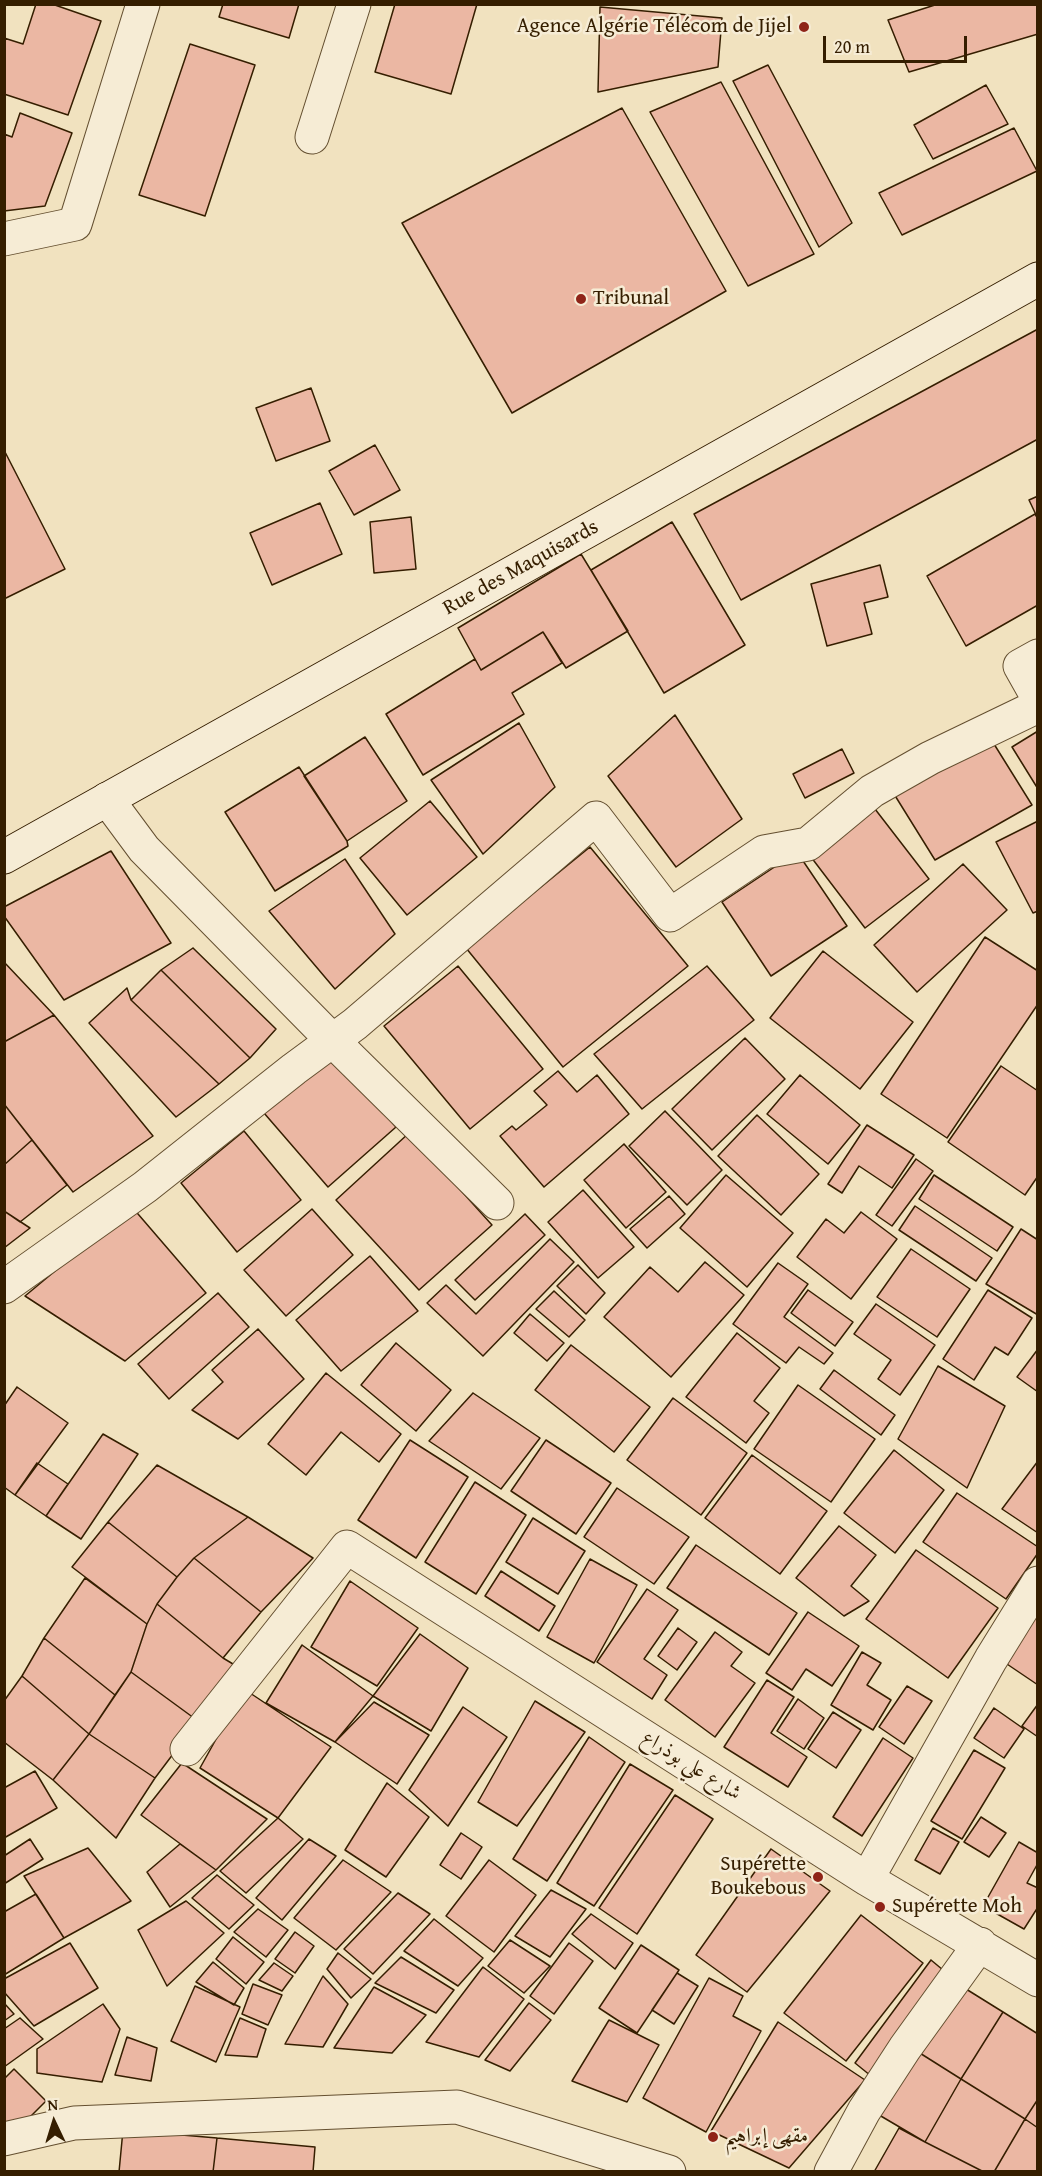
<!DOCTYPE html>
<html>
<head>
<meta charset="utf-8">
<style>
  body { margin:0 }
  #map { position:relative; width:1042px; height:2176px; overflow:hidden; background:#f1e2bf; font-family:"Gentium Book Plus",serif }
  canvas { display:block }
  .frame { position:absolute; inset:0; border:6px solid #351e00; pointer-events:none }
  .north { position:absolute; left:24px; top:2092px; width:60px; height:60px; -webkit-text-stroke:4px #f6ecd5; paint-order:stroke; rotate:356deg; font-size:16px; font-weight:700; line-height:24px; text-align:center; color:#351e00 }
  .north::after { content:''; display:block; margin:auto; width:21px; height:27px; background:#351e00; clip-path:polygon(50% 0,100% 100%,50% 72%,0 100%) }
  .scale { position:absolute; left:823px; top:36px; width:144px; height:27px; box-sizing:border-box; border:3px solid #351e00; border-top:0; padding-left:8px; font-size:18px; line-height:21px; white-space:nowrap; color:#351e00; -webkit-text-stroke:4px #f6ecd5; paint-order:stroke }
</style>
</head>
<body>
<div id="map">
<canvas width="1042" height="2176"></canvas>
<div class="frame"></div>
<div class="north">N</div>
<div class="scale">20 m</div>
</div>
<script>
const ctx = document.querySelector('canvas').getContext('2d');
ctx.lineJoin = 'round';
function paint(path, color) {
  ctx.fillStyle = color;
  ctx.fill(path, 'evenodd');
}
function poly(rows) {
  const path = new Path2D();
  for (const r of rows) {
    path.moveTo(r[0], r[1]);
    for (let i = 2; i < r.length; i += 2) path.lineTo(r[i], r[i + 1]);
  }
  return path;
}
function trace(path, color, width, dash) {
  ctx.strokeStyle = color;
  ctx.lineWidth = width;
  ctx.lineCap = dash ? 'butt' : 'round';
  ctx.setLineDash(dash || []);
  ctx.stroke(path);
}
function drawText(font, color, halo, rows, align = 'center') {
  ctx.font = font + ' "Gentium Book Plus",Amiri,serif';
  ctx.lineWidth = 5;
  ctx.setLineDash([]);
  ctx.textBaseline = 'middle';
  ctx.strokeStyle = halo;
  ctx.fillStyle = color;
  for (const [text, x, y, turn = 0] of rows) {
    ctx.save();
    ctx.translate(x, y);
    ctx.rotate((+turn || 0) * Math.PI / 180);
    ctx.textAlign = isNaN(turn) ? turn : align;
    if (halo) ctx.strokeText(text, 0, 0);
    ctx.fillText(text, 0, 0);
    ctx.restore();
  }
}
const building = poly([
  [36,4,52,4,101,21,68,115,4,94,4,38,23,44,36,4],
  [223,4,299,4,289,38,219,17,223,4],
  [395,4,477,4,451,94,375,72,395,4],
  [938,4,1038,4,1038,34,909,72,888,20,938,4],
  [600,7,722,18,718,67,598,92,600,7],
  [190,44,255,65,205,216,139,195,190,44],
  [768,65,852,223,819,247,733,81,768,65],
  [721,82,814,254,748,286,650,112,721,82],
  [986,85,1008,124,933,159,914,125,986,85],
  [622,108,726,291,512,413,402,223,622,108],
  [20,113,72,133,45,206,4,211,4,134,12,137,20,113],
  [1014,128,1037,171,902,235,879,193,1014,128],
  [1038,329,1038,439,741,600,694,514,1038,329],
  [311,388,330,441,276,461,256,408,311,388],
  [375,445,400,490,354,515,329,471,375,445],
  [4,450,65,569,4,599,4,450],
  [1038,496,1038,519,1029,500,1038,496],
  [320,503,342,554,272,585,250,533,320,503],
  [1035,514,1038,519,1038,605,966,646,927,576,1035,514],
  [411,517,416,569,374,573,370,522,411,517],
  [672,522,745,645,664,693,591,570,672,522],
  [581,554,628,631,566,668,543,632,481,670,458,628,581,554],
  [880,565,888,597,864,603,872,634,827,646,811,584,880,565],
  [543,632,562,663,512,693,524,714,423,775,386,714,475,659,481,670,543,632],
  [675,715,742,819,676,867,608,776,675,715],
  [519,723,555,787,483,854,431,780,519,723],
  [1038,731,1038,789,1012,747,1038,731],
  [365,737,407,801,347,841,304,776,365,737],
  [994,744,1032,805,935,860,894,794,994,744],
  [842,749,854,773,805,798,793,774,842,749],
  [299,767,347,841,348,846,275,891,225,812,299,767],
  [430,801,477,857,407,915,360,858,430,801],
  [875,809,929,879,865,928,811,857,875,809],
  [1038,821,1038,911,1033,913,996,842,1038,821],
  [590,847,688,966,563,1067,466,948,590,847],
  [111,851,171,943,64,1000,4,916,4,907,111,851],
  [797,852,847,926,771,976,722,902,797,852],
  [345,859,395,934,335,989,269,911,345,859],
  [963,864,1007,910,917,992,874,945,963,864],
  [985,937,1038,971,1038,1004,947,1138,881,1094,985,937],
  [193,948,276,1029,250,1058,161,970,193,948],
  [823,951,913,1022,860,1089,770,1018,823,951],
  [4,962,54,1015,4,1042,4,962],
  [458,966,543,1069,470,1129,384,1026,458,966],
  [707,966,754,1020,642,1109,594,1054,707,966],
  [161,970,250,1058,219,1084,131,1000,161,970],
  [127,988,131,1000,219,1084,176,1117,89,1023,127,988],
  [54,1015,153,1136,73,1192,4,1104,4,1042,54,1015],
  [745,1038,785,1079,712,1150,672,1109,745,1038],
  [332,1054,396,1127,328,1187,264,1113,332,1054],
  [1001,1066,1038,1091,1038,1176,1025,1195,948,1142,1001,1066],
  [558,1071,577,1092,597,1075,629,1114,544,1187,500,1136,512,1126,516,1130,547,1105,534,1091,558,1071],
  [800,1075,860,1125,828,1164,767,1114,800,1075],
  [4,1104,32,1140,4,1165,4,1104],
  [665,1111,722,1170,687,1205,629,1146,665,1111],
  [757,1115,819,1174,781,1215,718,1156,757,1115],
  [867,1125,914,1155,892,1188,859,1166,842,1193,828,1184,867,1125],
  [244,1131,301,1200,237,1252,181,1183,244,1131],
  [409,1133,492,1225,419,1290,336,1200,409,1133],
  [32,1140,67,1185,20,1222,4,1211,4,1165,32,1140],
  [624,1144,666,1192,626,1228,584,1180,624,1144],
  [916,1159,933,1171,892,1226,876,1215,916,1159],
  [726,1175,793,1233,747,1287,680,1228,726,1175],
  [934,1175,1013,1227,997,1251,919,1199,934,1175],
  [583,1190,634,1247,598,1278,548,1222,583,1190],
  [669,1196,685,1214,647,1248,630,1229,669,1196],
  [915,1206,992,1258,976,1281,899,1230,915,1206],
  [132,1207,206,1293,125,1361,25,1296,132,1207],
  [312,1209,353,1255,286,1316,244,1270,312,1209],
  [4,1211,30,1228,4,1248,4,1211],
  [861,1212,897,1239,851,1299,797,1257,826,1219,844,1233,861,1212],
  [525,1214,545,1235,475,1300,455,1280,525,1214],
  [1021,1229,1038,1240,1038,1315,986,1284,1021,1229],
  [550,1239,574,1262,483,1356,427,1303,446,1285,476,1314,550,1239],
  [911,1249,970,1289,937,1337,877,1297,911,1249],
  [370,1256,418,1311,341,1371,296,1320,370,1256],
  [705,1262,744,1295,671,1377,604,1317,650,1267,678,1292,705,1262],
  [778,1263,808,1284,784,1317,833,1353,824,1364,799,1347,786,1363,733,1324,778,1263],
  [578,1265,605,1293,586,1314,557,1286,578,1265],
  [808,1290,853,1322,835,1346,791,1313,808,1290],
  [988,1290,1032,1318,1008,1355,995,1347,974,1380,943,1359,988,1290],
  [554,1291,585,1320,569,1337,536,1309,554,1291],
  [218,1293,249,1327,169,1399,138,1364,218,1293],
  [876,1304,935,1345,900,1395,878,1379,891,1360,854,1334,876,1304],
  [530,1314,564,1343,547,1361,514,1333,530,1314],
  [258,1329,304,1379,238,1439,192,1410,223,1382,212,1370,258,1329],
  [737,1333,780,1368,754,1401,769,1413,746,1443,686,1397,737,1333],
  [396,1343,451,1390,416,1431,361,1385,396,1343],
  [571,1345,650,1407,614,1452,535,1390,571,1345],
  [1038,1349,1038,1392,1017,1377,1038,1349],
  [938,1366,1005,1406,967,1488,898,1439,938,1366],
  [834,1370,895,1415,881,1435,820,1389,834,1370],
  [326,1373,401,1434,379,1462,341,1432,306,1475,268,1444,326,1373],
  [798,1385,875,1439,831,1502,754,1449,798,1385],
  [17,1387,68,1423,15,1495,4,1487,4,1406,17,1387],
  [473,1393,540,1438,501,1489,429,1441,473,1393],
  [673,1398,747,1453,701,1515,627,1460,673,1398],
  [103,1434,138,1454,81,1539,46,1516,103,1434],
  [410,1440,468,1477,416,1558,358,1520,410,1440],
  [546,1440,611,1483,576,1534,511,1491,546,1440],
  [894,1450,944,1490,895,1553,844,1513,894,1450],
  [752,1455,827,1511,780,1574,705,1518,752,1455],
  [1038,1461,1038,1533,1002,1509,1038,1461],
  [37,1463,68,1484,46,1516,15,1495,37,1463],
  [157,1465,248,1517,194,1558,177,1577,108,1522,157,1465],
  [475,1482,526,1515,476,1594,425,1562,475,1482],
  [617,1488,689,1537,654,1584,584,1537,617,1488],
  [957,1493,1038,1547,1038,1553,1006,1599,923,1542,957,1493],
  [248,1517,313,1558,261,1612,194,1558,248,1517],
  [533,1518,585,1551,558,1594,506,1562,533,1518],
  [108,1522,177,1577,157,1604,147,1624,72,1567,108,1522],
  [839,1526,876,1555,851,1586,869,1601,844,1616,796,1578,839,1526],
  [696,1545,797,1613,769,1655,667,1588,696,1545],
  [916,1550,998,1608,948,1678,866,1619,916,1550],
  [194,1558,261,1612,223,1658,157,1604,177,1577,194,1558],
  [590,1559,637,1585,594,1663,547,1637,590,1559],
  [501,1571,555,1606,539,1631,485,1596,501,1571],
  [85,1578,147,1624,131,1672,115,1695,44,1638,85,1578],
  [350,1581,418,1628,377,1686,311,1647,350,1581],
  [647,1589,678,1610,644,1659,667,1675,652,1699,597,1662,647,1589],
  [157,1604,223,1658,238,1667,198,1721,131,1672,147,1624,157,1604],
  [1038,1604,1038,1685,998,1658,1038,1604],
  [808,1612,859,1646,832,1686,806,1669,792,1690,766,1673,808,1612],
  [678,1628,697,1642,677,1670,658,1656,678,1628],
  [715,1632,742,1652,731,1666,755,1683,715,1737,665,1700,715,1632],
  [420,1634,468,1668,431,1731,373,1696,420,1634],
  [44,1638,115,1695,89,1734,22,1676,44,1638],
  [302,1645,373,1696,335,1742,266,1703,302,1645],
  [862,1652,881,1663,867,1685,891,1700,873,1730,831,1705,862,1652],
  [131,1672,198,1721,155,1778,89,1734,131,1672],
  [22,1676,89,1734,53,1780,4,1742,4,1701,22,1676],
  [767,1680,794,1697,771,1733,807,1757,788,1787,724,1747,767,1680],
  [907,1686,932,1701,904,1744,879,1727,907,1686],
  [244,1689,331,1747,278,1818,200,1768,244,1689],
  [798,1699,824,1718,804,1749,777,1731,798,1699],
  [535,1701,585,1732,517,1826,478,1802,535,1701],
  [374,1702,429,1735,397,1784,335,1742,374,1702],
  [1038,1704,1038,1737,1022,1726,1038,1704],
  [463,1707,507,1737,448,1826,409,1790,463,1707],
  [994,1708,1024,1729,1004,1758,974,1738,994,1708],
  [833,1712,861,1730,836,1768,808,1749,833,1712],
  [89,1734,155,1778,116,1838,53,1780,89,1734],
  [589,1737,625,1762,547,1881,513,1859,589,1737],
  [883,1738,913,1758,862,1836,833,1817,883,1738],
  [974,1750,1005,1768,962,1839,931,1821,974,1750],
  [182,1763,267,1819,216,1870,141,1815,182,1763],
  [630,1764,673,1790,594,1906,557,1883,630,1764],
  [35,1771,57,1808,4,1838,4,1788,35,1771],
  [387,1783,429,1817,386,1877,345,1850,387,1783],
  [675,1795,713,1819,637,1934,599,1908,675,1795],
  [981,1817,1006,1833,989,1857,964,1842,981,1817],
  [278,1818,303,1839,246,1893,220,1871,278,1818],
  [933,1828,959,1842,940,1874,915,1860,933,1828],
  [461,1833,482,1847,461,1879,440,1865,461,1833],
  [30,1839,43,1859,4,1884,4,1856,30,1839],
  [309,1839,336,1856,282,1920,256,1898,309,1839],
  [1019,1842,1038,1853,1038,1863,1027,1883,1038,1888,1038,1907,1024,1929,983,1906,1019,1842],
  [180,1844,216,1870,170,1907,147,1872,180,1844],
  [88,1848,131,1901,64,1938,24,1876,88,1848],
  [771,1849,830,1891,747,1992,696,1955,771,1849],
  [343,1860,391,1892,336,1950,294,1918,343,1860],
  [489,1860,536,1895,494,1952,446,1916,489,1860],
  [217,1875,254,1905,229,1929,192,1898,217,1875],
  [551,1890,586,1909,550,1957,515,1936,551,1890],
  [398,1893,430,1914,373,1974,344,1949,398,1893],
  [36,1894,64,1938,4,1975,4,1912,36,1894],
  [186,1901,224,1933,167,1986,138,1930,186,1901],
  [258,1909,288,1930,266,1957,234,1932,258,1909],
  [591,1914,633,1943,615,1969,572,1934,591,1914],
  [861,1915,923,1963,846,2061,784,2013,861,1915],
  [434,1919,483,1958,458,1986,404,1951,434,1919],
  [295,1932,314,1946,295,1973,275,1959,295,1932],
  [233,1937,264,1962,246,1984,216,1959,233,1937],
  [510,1940,550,1966,524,1993,488,1966,510,1940],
  [70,1943,98,1988,34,2026,4,1992,4,1979,70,1943],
  [569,1943,593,1961,554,2014,530,1996,569,1943],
  [641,1945,679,1970,637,2033,599,2008,641,1945],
  [338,1953,371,1979,351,1998,327,1969,338,1953],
  [401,1957,454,1990,436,2013,375,1983,401,1957],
  [931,1960,949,1975,876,2080,855,2063,931,1960],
  [213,1962,244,1988,234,2005,196,1982,213,1962],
  [274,1963,293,1976,282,1991,259,1980,274,1963],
  [483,1967,524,1999,479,2057,426,2042,483,1967],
  [677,1973,698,1986,674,2024,652,2010,677,1973],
  [323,1976,348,2004,323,2047,285,2044,323,1976],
  [709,1978,743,1996,733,2016,761,2031,706,2132,643,2098,709,1978],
  [253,1984,282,1995,268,2025,242,2014,253,1984],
  [958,1984,1003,2012,961,2079,915,2050,958,1984],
  [195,1986,240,2007,216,2062,171,2041,195,1986],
  [374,1987,426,2015,392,2053,334,2048,374,1987],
  [4,2003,14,2014,4,2021,4,2003],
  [529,2003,551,2020,510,2071,485,2060,529,2003],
  [103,2004,120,2029,102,2082,37,2073,37,2049,103,2004],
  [1003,2012,1038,2034,1038,2099,1025,2119,961,2079,1003,2012],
  [20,2018,43,2039,4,2067,4,2029,20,2018],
  [240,2018,266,2029,257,2057,225,2055,240,2018],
  [609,2020,659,2045,627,2102,572,2081,609,2020],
  [778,2022,865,2080,789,2168,711,2131,778,2022],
  [127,2037,157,2048,151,2081,115,2075,127,2037],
  [915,2050,961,2079,925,2142,874,2112,915,2050],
  [14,2069,46,2101,10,2137,4,2131,4,2079,14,2069],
  [961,2079,1025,2119,994,2172,984,2172,925,2142,961,2079],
  [1038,2099,1038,2128,1025,2119,1038,2099],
  [1025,2119,1038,2128,1038,2172,994,2172,1025,2119],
  [899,2128,925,2142,984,2172,874,2172,899,2128],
  [123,2130,217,2138,213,2172,119,2172,123,2130],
  [217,2138,315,2147,313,2172,213,2172,217,2138]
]);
paint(building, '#ebb7a3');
trace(building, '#351e00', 1.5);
const street = poly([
  [312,137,354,4],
  [4,239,75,224,143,4],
  [1038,656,1020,666,1038,698],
  [107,799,144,849,333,1041,497,1203],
  [4,1287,145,1187,294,1069,355,1024,596,818,670,915,764,852,808,844,872,791,930,758,1038,706],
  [187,1749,347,1547,867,1879,1038,1980],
  [867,1879,991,1659,1038,1583],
  [4,2139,74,2123,457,2107,669,2172],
  [831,2172,864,2111,905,2048,980,1944]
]);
const secondary = poly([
  [4,857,1038,279]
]);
trace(street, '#644f30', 35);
trace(secondary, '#351e00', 35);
trace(street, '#f6ecd5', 33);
trace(secondary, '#f6ecd5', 33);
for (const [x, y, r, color] of [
  [804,27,6,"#8f2418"],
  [581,299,6,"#8f2418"],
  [818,1877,6,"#8f2418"],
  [880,1907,6,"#8f2418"],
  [713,2137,6,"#8f2418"]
]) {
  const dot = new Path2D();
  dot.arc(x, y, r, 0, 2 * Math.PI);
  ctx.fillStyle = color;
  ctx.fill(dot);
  trace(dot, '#f6ecd5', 2);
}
drawText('21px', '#351e00', '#f6ecd5', [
  ["Agence Algérie Télécom de Jijel",792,27,"right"],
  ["Tribunal",593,299],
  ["Supérette",806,1865,"right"],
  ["Boukebous",806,1889,"right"],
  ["Supérette Moh",892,1907],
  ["مقهى إبراهيم",725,2137]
], 'left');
drawText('21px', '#351e00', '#f6ecd5', [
  ["Rue des Maquisards",521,568,-29],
  ["شارع علي بوذراع",691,1766,32]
]);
</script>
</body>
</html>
